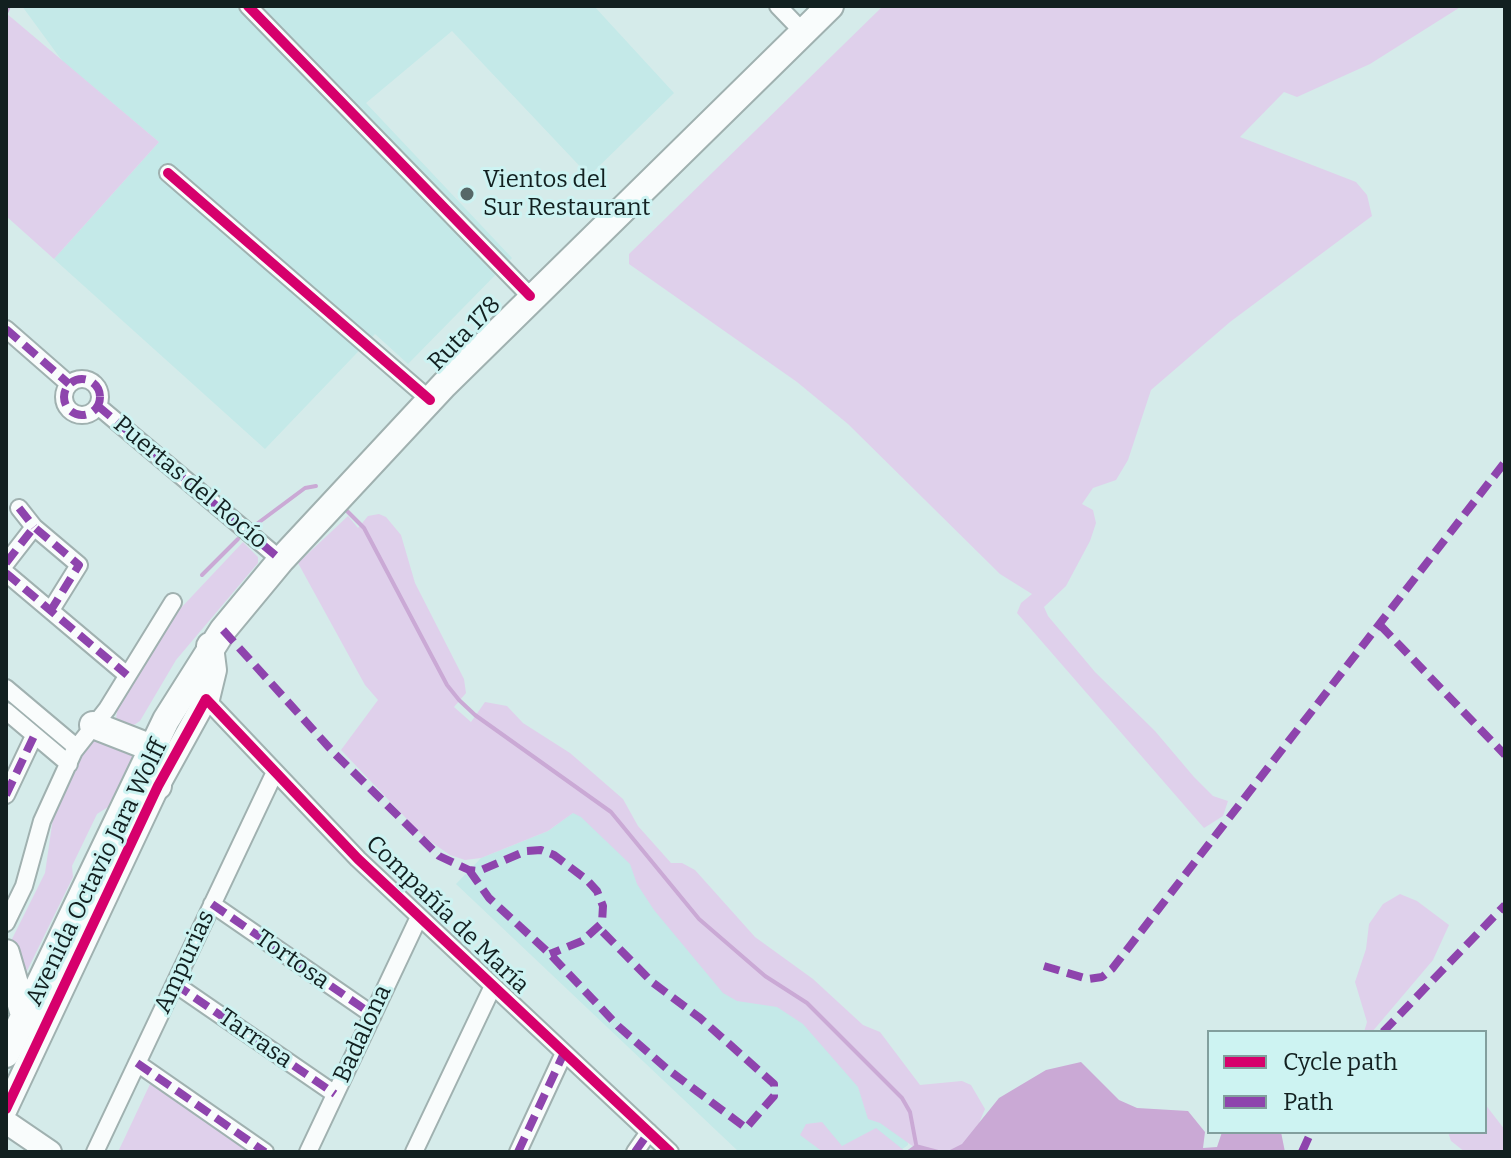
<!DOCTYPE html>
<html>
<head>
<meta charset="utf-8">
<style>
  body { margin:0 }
  #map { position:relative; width:1511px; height:1158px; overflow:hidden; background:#d5ebea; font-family:Bitter,serif }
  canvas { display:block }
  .frame { position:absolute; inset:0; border:8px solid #122020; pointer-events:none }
  .legend { position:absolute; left:1207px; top:1030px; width:280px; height:104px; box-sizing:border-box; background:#cdf3f2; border:2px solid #829f9e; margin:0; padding:10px 14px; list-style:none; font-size:24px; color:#122020 }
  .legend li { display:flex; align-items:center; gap:16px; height:40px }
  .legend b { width:40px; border:2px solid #829f9e }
</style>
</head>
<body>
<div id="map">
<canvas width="1511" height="1158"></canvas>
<div class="frame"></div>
<ul class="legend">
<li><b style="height:10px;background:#d6006c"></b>Cycle path</li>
<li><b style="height:10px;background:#8e44ad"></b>Path</li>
</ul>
</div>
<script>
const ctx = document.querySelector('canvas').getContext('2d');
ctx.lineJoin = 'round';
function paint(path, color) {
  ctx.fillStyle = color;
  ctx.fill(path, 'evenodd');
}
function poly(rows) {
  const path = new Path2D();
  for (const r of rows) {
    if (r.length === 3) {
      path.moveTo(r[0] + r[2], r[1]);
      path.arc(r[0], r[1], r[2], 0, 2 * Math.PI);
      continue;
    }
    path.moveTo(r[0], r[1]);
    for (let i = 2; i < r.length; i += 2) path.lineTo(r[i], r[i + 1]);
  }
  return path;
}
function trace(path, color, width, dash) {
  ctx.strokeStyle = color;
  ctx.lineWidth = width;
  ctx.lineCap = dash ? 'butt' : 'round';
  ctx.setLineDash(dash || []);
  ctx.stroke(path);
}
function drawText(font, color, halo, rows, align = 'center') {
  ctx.font = font + ' Bitter,serif';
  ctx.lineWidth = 6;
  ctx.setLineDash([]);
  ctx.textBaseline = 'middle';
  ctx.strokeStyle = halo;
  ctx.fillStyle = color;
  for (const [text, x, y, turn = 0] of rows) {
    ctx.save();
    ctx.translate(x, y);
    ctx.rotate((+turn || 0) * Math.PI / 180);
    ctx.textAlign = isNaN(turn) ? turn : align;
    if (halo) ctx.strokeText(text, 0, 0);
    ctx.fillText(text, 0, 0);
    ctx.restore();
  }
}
paint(poly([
  [22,6,594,6,674,93,589,176,452,31,366,103,512,258,408,364,375,334,265,449,54,259,159,142,63,62],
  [586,803,801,1009,906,1127,908,1145,898,1152,739,1152,456,884,481,858,548,831]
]), '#c4e9e8');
paint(poly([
  [883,6,1462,6,1370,64,1297,97,1284,92,1240,137,1356,182,1367,195,1372,216,1230,322,1151,390,1128,460,1116,480,1093,488,1082,504,1093,510,1096,523,1090,541,1066,586,1044,607,1048,616,1095,672,1155,731,1194,777,1213,796,1228,801,1223,816,1204,828,1017,613,1021,603,1032,594,1000,574,848,424,797,382,629,264,629,254],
  [6,13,159,142,54,259,6,216],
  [379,514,386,517,401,535,415,583,464,679,466,693,454,707,471,722,485,702,507,706,523,723,570,753,623,799,638,826,671,863,682,863,695,870,755,937,813,979,863,1025,880,1032,920,1085,962,1081,971,1085,985,1109,967,1152,921,1152,880,1123,868,1119,858,1087,803,1024,777,1007,737,1001,723,993,654,910,637,884,630,864,581,817,573,813,548,831,481,858,465,860,450,855,424,837,341,750,378,700,365,685,298,563,348,516,358,528,368,516],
  [243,542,258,557,258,563,176,660,140,721,134,725,116,720,117,710,179,610],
  [100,736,135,751,108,807,97,814,72,866,73,877,25,975,11,941,45,873,54,811,81,750],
  [1400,894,1417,901,1449,925,1433,960,1372,1032,1364,1032,1367,1022,1355,982,1366,949,1369,924,1383,904],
  [151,1082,253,1152,118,1152],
  [1485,1104,1505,1130,1505,1152,1465,1152,1451,1141,1448,1132,1485,1132],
  [822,1122,842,1146,876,1128,906,1152,823,1152,800,1135,806,1124]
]), '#dfd0eb');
paint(poly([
  [1081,1062,1119,1100,1137,1108,1188,1111,1205,1132,1203,1148,1217,1147,1222,1132,1281,1132,1285,1152,905,1152,916,1144,946,1152,962,1144,999,1098,1046,1070]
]), '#caa9d5');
trace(poly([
  [6,13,9,6],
  [344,508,364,528,447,685,459,700,475,715,611,812,699,919,765,976,807,1003,902,1098,910,1112,916,1144],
  [254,526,305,488,316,486],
  [202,575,238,539]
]), '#caa9d5', 4);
const street = poly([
  [248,6,530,296],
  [778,6,803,32],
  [168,173,430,400],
  [6,329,69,384],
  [82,397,18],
  [98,406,281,560],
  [19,508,34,527],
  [6,563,34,527,79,565,51,610],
  [6,573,127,675],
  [6,688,76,747],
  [206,699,358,859,670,1152],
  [6,711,69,764],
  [6,795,34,736],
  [212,904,373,1015],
  [6,923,24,886,42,821,74,751,107,709,173,602],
  [175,984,335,1094],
  [137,1063,265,1152],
  [95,1152,275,772],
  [308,1152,419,917],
  [414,1152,493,986],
  [518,1152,564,1053],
  [635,1152,649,1132]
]);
const secondary = poly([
  [6,1109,158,786,206,699],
  [6,1122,50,1152]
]);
const primary = poly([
  [206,699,213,670,210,646],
  [93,725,152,748,159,759,158,786],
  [6,953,24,1015],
  [6,1054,166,720,223,630,281,560,444,385,830,6]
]);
trace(street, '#a0b1b0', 20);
trace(secondary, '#a0b1b0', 26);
trace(primary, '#a0b1b0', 30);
trace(street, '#f9fcfc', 16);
trace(secondary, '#f9fcfc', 22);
trace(primary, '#f9fcfc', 26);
trace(poly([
  [6,329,69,384],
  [82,397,18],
  [98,406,281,560],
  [19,508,34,527],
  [6,563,34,527,79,565,51,610],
  [6,573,127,675],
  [1380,625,1505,755],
  [223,630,335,754,439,856,469,870,479,871,526,851,541,850,554,855,587,880,597,891,603,906,602,923,582,941,550,954],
  [6,795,34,736],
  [469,870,489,898,550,954,618,1026,666,1068,746,1128,774,1096,774,1084,700,1018,652,982,599,928],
  [212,904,373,1015],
  [1044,966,1088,979,1102,977,1112,969,1505,462],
  [175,984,335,1094],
  [1383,1032,1505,905],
  [137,1063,265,1152],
  [518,1152,564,1053],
  [635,1152,649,1132],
  [1302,1152,1311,1132]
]), '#8e44ad', 8, [16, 8]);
trace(poly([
  [248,6,530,296],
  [168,173,430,400],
  [6,1109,158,786,206,699,358,859,670,1152]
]), '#d6006c', 10);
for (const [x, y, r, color] of [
  [467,194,8,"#566767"]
]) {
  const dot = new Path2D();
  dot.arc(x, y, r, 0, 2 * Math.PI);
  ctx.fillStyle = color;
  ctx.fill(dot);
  trace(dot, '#cdf3f2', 3);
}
drawText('24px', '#122020', '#cdf3f2', [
  ["Vientos del",483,180],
  ["Sur Restaurant",483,208]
], 'left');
drawText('24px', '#122020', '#cdf3f2', [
  ["Ruta 178",465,334,-46],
  ["Puertas del Rocío",190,483,40],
  ["Avenida Octavio Jara Wolff",97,873,-64],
  ["Compañía de María",447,915,44],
  ["Tortosa",292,960,35],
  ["Ampurias",185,962,-65],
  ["Badalona",363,1034,-65],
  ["Tarrasa",255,1039,35]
]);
</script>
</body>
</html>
